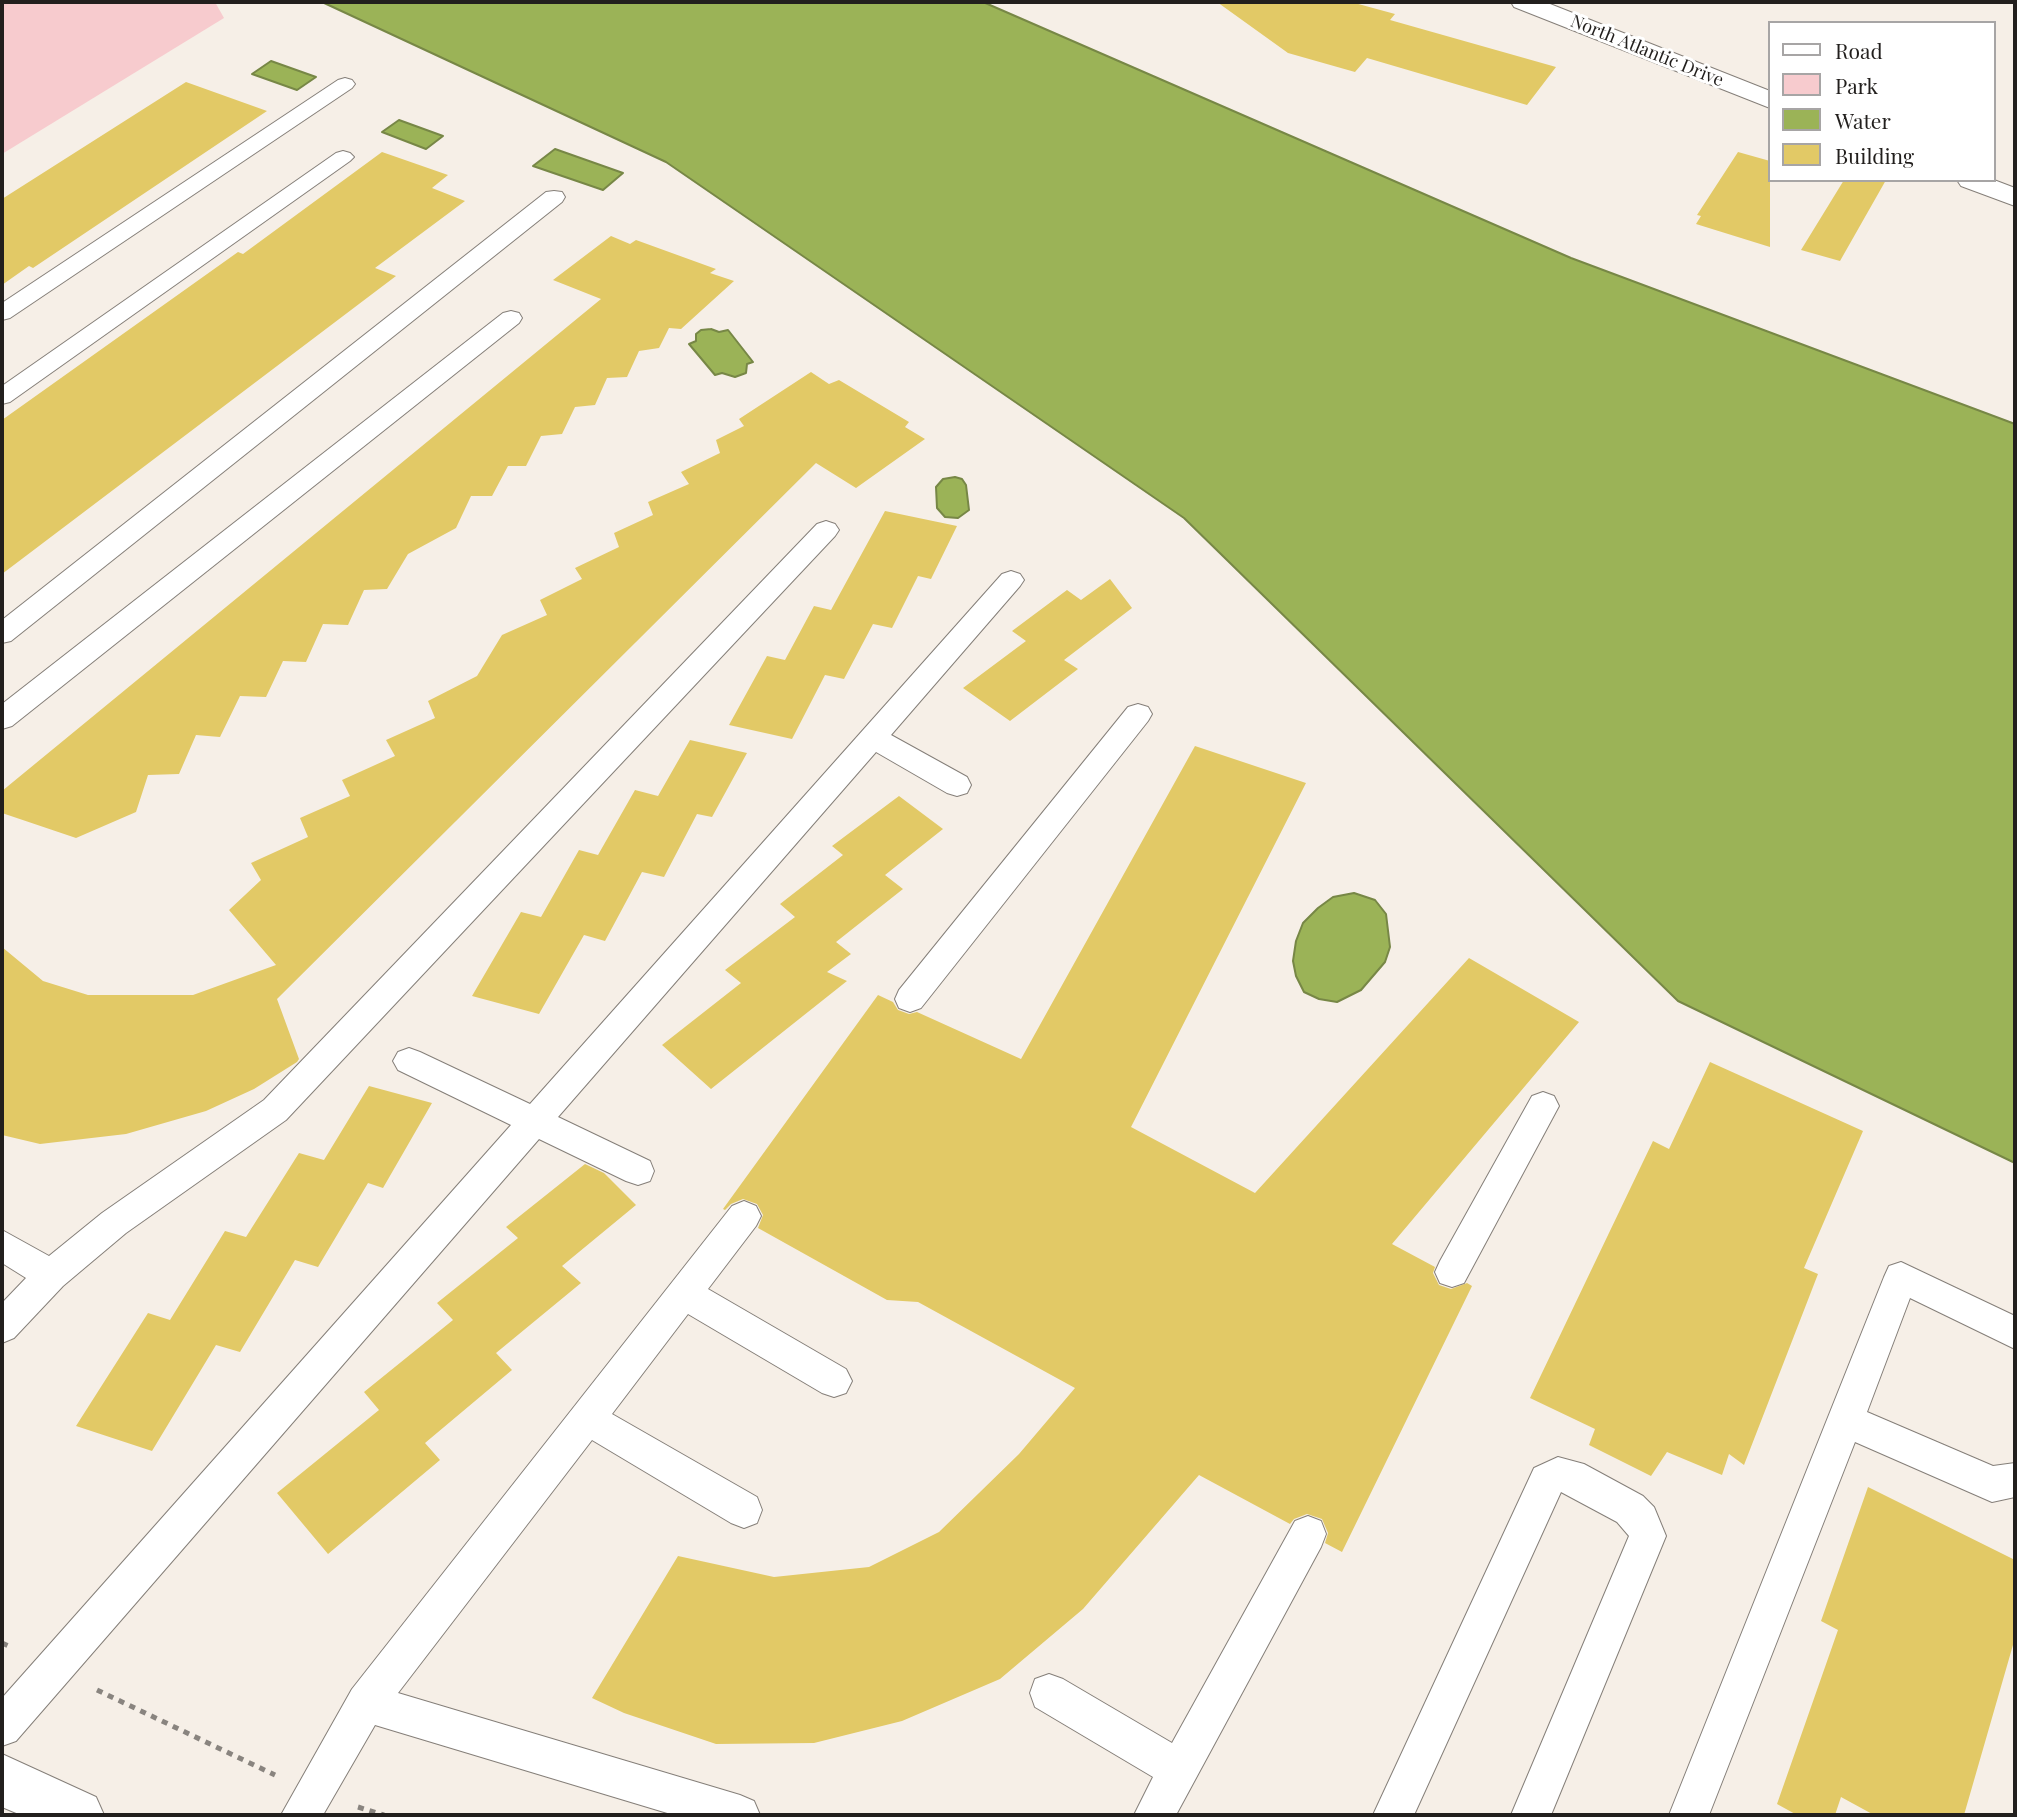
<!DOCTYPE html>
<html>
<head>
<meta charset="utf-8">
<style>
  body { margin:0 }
  #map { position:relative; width:2017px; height:1817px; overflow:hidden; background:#f6efe7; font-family:"Playfair Display",serif }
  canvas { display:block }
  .frame { position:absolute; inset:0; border:4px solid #221f1d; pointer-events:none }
  .legend { position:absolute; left:1768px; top:21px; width:228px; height:161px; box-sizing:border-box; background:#fff; border:2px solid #a7a5a5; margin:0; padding:9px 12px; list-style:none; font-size:21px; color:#221f1d }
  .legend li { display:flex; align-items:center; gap:14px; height:35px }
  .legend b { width:35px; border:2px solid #a7a5a5 }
</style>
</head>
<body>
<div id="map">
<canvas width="2017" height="1817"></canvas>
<div class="frame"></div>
<ul class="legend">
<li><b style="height:9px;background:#fff"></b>Road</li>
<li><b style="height:19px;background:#f7cbce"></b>Park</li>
<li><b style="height:19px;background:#9bb357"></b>Water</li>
<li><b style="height:19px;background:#e2c966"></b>Building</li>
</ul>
</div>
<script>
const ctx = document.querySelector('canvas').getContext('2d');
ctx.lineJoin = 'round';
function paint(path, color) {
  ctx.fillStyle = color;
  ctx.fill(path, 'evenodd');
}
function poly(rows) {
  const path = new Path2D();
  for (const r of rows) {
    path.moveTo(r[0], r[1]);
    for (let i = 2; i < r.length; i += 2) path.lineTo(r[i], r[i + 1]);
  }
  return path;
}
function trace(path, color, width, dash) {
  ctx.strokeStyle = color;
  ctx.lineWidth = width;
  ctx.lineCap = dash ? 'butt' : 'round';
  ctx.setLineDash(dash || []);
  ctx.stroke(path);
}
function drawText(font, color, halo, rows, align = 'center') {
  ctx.font = font + ' "Playfair Display",serif';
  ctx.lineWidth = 6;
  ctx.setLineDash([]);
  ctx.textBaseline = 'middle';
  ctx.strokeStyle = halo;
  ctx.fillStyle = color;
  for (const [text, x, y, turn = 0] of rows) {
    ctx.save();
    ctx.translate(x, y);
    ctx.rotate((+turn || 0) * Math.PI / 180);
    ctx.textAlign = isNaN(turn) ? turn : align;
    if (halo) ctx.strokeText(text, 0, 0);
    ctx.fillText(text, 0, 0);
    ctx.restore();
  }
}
paint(poly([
  [2,2,215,2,224,18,2,154]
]), '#f7cbce');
const water = poly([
  [322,2,983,2,1571,258,2015,424,2015,1163,1678,1001,1184,518,666,162,322,2],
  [271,61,316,77,297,90,252,74,271,61],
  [399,120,443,136,426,149,382,132,399,120],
  [555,149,623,173,603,190,533,166,555,149],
  [711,329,719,332,728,330,753,362,747,364,746,373,735,377,722,373,715,375,689,344,696,341,696,334,701,330,711,329],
  [955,477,962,479,966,485,969,510,958,518,945,517,937,508,936,487,943,479,955,477],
  [1354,893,1375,900,1386,914,1390,947,1385,962,1361,990,1337,1002,1319,999,1304,992,1296,976,1293,961,1296,941,1303,923,1318,908,1333,897,1354,893]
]);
paint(water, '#9bb357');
trace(water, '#778746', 2);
paint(poly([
  [1217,2,1351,2,1395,14,1390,20,1556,67,1527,105,1367,58,1355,72,1288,53],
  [186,82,267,111,33,268,29,266,2,285,2,199],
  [382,152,448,175,432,188,465,201,375,268,396,276,2,574,2,420,238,252,243,254],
  [1738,152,1770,161,1770,247,1696,224,1701,216,1697,215],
  [1844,180,1886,180,1840,261,1801,250],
  [611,236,630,244,636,240,716,269,710,273,734,281,681,329,669,328,659,348,639,351,627,377,607,378,595,405,575,407,562,434,541,436,526,466,508,466,492,496,471,496,456,528,408,554,387,589,364,590,348,625,323,624,306,662,283,661,266,697,240,696,220,737,196,735,179,774,148,775,136,812,76,838,2,813,2,791,601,299,553,280],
  [811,372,829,384,839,380,909,422,905,427,925,439,856,488,816,463,277,999,299,1059,297,1062,254,1089,206,1111,126,1134,40,1144,2,1135,2,947,43,981,88,995,193,995,276,965,229,910,261,880,251,863,308,837,300,818,350,796,342,780,395,756,386,740,435,718,428,701,477,676,502,635,547,615,540,600,582,579,575,568,619,547,614,533,653,515,648,502,689,484,681,472,720,453,716,440,744,426,739,419],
  [885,511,957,526,931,579,918,576,892,628,873,624,844,679,825,675,792,739,729,725,767,656,785,660,814,606,831,610],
  [1110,579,1132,608,1064,660,1078,669,1010,721,963,688,1026,641,1012,631,1067,590,1081,600],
  [690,740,747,753,712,817,697,814,664,877,642,872,605,941,584,935,539,1014,472,996,521,912,541,917,579,850,598,855,635,790,658,796],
  [1195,746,1306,783,1131,1127,1255,1193,1469,958,1579,1022,1392,1244,1435,1267,1433,1273,1439,1285,1451,1289,1467,1283,1472,1286,1342,1552,1325,1543,1328,1533,1322,1519,1307,1514,1294,1519,1290,1524,1199,1475,1083,1609,1000,1679,902,1721,814,1743,716,1744,624,1713,592,1698,678,1556,774,1577,869,1567,939,1532,1019,1454,1075,1388,918,1302,887,1300,758,1228,763,1215,757,1204,743,1199,731,1204,725,1210,723,1209,878,995,893,1002,898,1010,909,1014,917,1012,1021,1059],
  [899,796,943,829,885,875,903,889,836,942,851,954,827,972,847,981,711,1089,662,1045,741,983,725,970,795,917,780,904,843,855,832,846],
  [1710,1062,1863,1131,1804,1268,1818,1274,1744,1465,1729,1454,1722,1475,1667,1452,1651,1476,1589,1445,1595,1429,1530,1398,1653,1141,1669,1149],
  [369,1086,432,1103,383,1188,368,1183,318,1267,295,1260,240,1352,216,1345,152,1451,76,1426,148,1313,170,1320,225,1231,246,1237,299,1153,324,1160],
  [585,1164,604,1173,636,1205,562,1266,581,1283,496,1353,512,1370,425,1443,440,1460,328,1554,277,1493,379,1410,364,1392,453,1320,437,1303,518,1238,506,1227],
  [1868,1487,2015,1560,2015,1638,1964,1815,1874,1815,1841,1797,1835,1815,1797,1815,1777,1804,1838,1630,1821,1621]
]), '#e2c966');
const service = poly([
  [345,78,352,80,355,84,352,88,10,318,2,320,2,303,338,80,345,78],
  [343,151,350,153,354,157,350,161,10,402,2,404,2,386,336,153,343,151],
  [554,191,562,192,565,197,562,202,11,641,2,643,2,620,546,192,554,191],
  [511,311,519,313,522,318,519,323,12,726,2,729,2,704,503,313,511,311],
  [826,521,835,524,839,530,835,536,286,1120,126,1233,63,1286,14,1338,2,1343,2,1303,26,1278,2,1263,2,1230,49,1256,102,1213,264,1100,817,524,826,521],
  [1011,571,1020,574,1024,580,1020,586,891,735,967,777,971,785,967,793,957,796,947,793,876,752,558,1117,650,1161,654,1171,650,1181,638,1185,626,1181,539,1139,16,1741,2,1746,2,1698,511,1125,398,1070,393,1061,398,1052,409,1048,420,1052,530,1104,1002,574,1011,571],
  [1138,704,1148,707,1152,714,1148,721,921,1008,910,1012,899,1008,895,999,899,990,1128,707,1138,704],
  [1543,1092,1554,1096,1559,1106,1464,1283,1452,1287,1440,1283,1435,1272,1440,1261,1532,1096,1543,1092],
  [744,1201,756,1206,761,1216,756,1226,708,1289,846,1369,852,1381,846,1393,834,1397,822,1393,688,1314,612,1414,757,1497,762,1510,757,1523,744,1528,731,1523,592,1440,398,1693,740,1795,754,1801,760,1815,674,1815,375,1725,323,1815,281,1815,352,1689,732,1206,744,1201],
  [1901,1262,2015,1316,2015,1349,1910,1298,1867,1412,1993,1466,2015,1463,2015,1497,1992,1502,1855,1442,1709,1815,1669,1815,1884,1277,1889,1266,1901,1262],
  [1558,1457,1584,1464,1643,1496,1654,1507,1666,1536,1551,1815,1511,1815,1629,1536,1617,1522,1561,1492,1414,1815,1373,1815,1534,1468,1558,1457],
  [1308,1516,1321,1521,1326,1534,1321,1547,1176,1815,1134,1815,1153,1777,1035,1707,1030,1693,1035,1679,1049,1674,1063,1679,1172,1743,1295,1521,1308,1516]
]);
const minor = poly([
  [1511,2,1545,2,1770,91,1770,108,1514,7,1511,2],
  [1957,180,1994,180,2015,188,2015,206,1961,186,1957,180]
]);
const secondary = poly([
  [2,1754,96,1797,104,1815,21,1815,2,1807,2,1754]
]);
trace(service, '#857f79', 2);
trace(minor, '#857f79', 2);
trace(secondary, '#857f79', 2);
trace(poly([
  [2,1643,11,1647],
  [97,1690,275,1775],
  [358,1807,384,1815]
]), '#89847f', 5, [6, 6]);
paint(service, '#fff');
paint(minor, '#fff');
paint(secondary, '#fff');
drawText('18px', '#221f1d', '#fff', [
  ["North Atlantic Drive",1647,51,22]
]);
</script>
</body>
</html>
